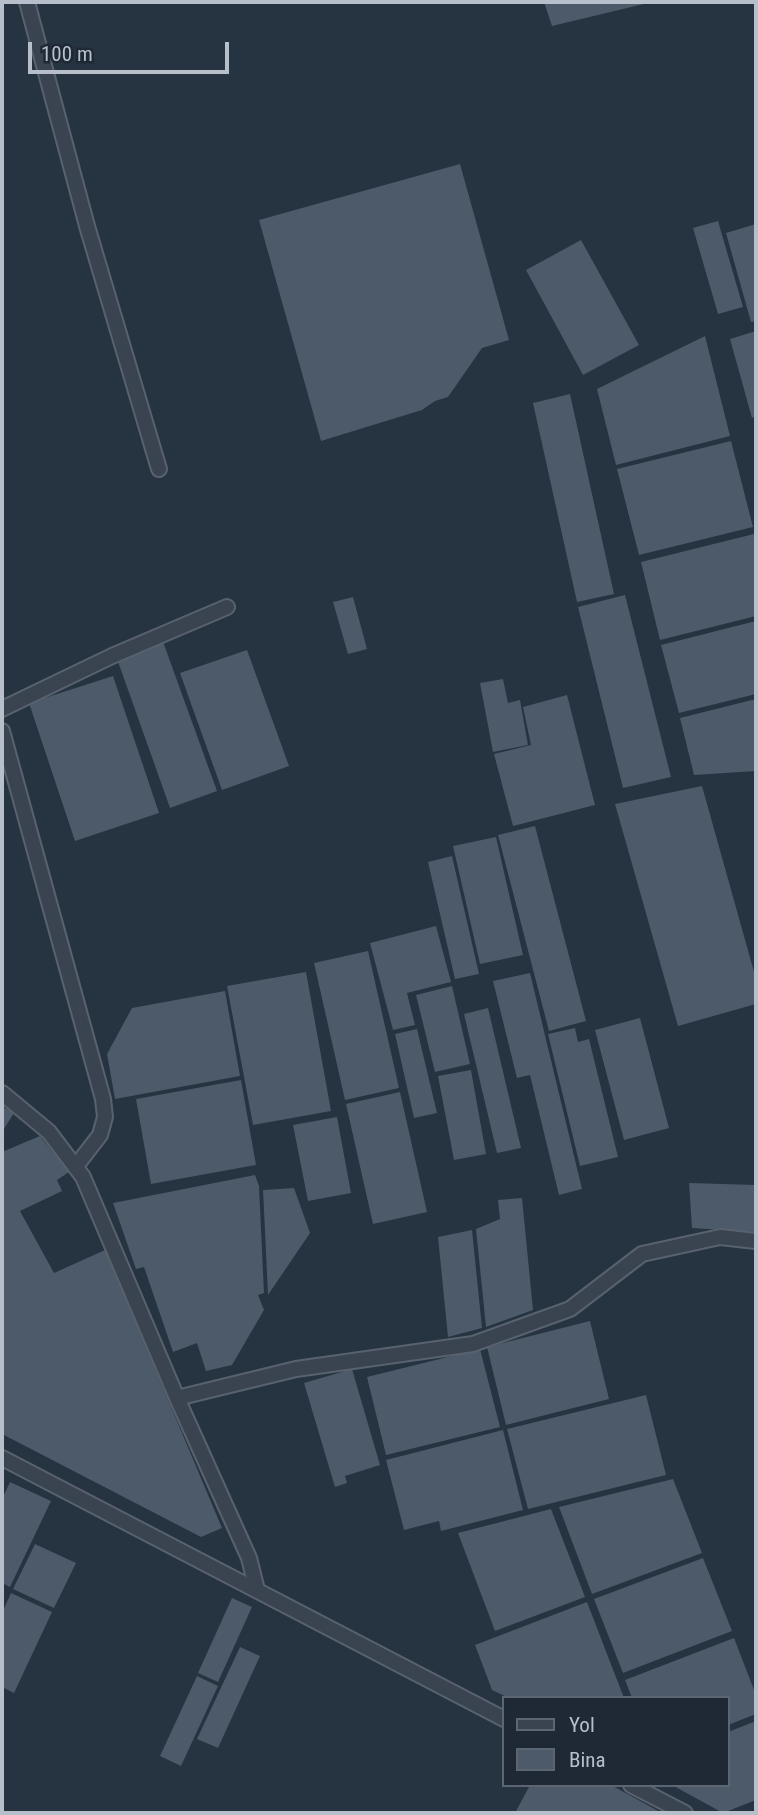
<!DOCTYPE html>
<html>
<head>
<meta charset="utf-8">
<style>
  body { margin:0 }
  #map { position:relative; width:758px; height:1815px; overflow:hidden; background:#263340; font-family:"Roboto Condensed",sans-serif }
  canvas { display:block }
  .frame { position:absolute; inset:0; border:4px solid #b7bfcb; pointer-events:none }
  .legend { position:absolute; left:502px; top:1696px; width:228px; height:91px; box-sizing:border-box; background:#1f2936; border:2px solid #5c6572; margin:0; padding:9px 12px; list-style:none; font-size:21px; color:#b7bfcb }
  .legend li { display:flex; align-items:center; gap:14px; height:35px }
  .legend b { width:35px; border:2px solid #5c6572 }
  .scale { position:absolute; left:28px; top:42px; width:201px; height:32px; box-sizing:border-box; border:4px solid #b7bfcb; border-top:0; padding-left:9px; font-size:21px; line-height:24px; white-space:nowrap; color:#b7bfcb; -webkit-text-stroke:5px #1f2936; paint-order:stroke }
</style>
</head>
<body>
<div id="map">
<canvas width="758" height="1815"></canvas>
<div class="frame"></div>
<ul class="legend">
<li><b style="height:9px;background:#3a4450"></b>Yol</li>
<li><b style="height:19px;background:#4c5a69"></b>Bina</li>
</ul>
<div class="scale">100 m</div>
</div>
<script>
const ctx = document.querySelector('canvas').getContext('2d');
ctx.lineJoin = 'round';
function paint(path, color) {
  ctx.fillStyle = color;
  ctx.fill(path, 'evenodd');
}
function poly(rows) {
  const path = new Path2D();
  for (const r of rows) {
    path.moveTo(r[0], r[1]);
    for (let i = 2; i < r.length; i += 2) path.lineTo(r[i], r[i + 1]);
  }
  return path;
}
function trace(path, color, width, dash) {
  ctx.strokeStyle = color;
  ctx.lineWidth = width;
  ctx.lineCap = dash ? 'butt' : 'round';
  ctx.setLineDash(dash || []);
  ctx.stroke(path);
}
paint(poly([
  [544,2,648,2,648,3,552,26],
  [460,164,509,340,482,348,448,397,435,401,422,410,321,441,259,220],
  [718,221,743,307,718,314,693,228],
  [756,224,756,321,751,322,726,233],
  [581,240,639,345,583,375,526,270],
  [756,331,756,416,752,418,730,339],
  [705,336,730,436,616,465,597,389],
  [570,394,614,594,577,602,533,403],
  [731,441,753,527,639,555,617,469],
  [754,534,756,616,660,640,641,562],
  [625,595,671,777,623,788,578,607],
  [353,597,367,649,348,654,333,602],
  [756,621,756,694,679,713,661,645],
  [162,639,217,791,170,808,116,656],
  [247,650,289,766,222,790,180,673],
  [113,676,159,813,75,841,29,703],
  [503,679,508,703,520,700,528,745,493,752,480,683],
  [567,695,595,805,513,826,494,754,531,745,523,707],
  [756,699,756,771,694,775,680,718],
  [702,786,756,979,756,1004,678,1026,615,804],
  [535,826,586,1021,549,1031,498,835],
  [496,837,523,955,480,964,453,846],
  [452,856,479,974,455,979,428,862],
  [436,926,451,982,407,993,415,1025,393,1030,370,943],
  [368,951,399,1088,345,1100,314,963],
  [306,972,331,1111,253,1125,227,986],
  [530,973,582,1189,559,1195,530,1075,517,1078,493,981],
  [452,986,470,1064,435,1072,416,995],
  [225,991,240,1076,115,1099,107,1054,132,1008],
  [488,1008,521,1148,497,1153,464,1014],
  [640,1018,669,1128,624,1140,595,1030],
  [575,1028,578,1042,589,1039,618,1157,580,1166,548,1034],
  [417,1029,437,1113,414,1118,395,1034],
  [471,1070,486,1154,454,1160,438,1076],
  [241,1080,256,1165,151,1184,136,1099],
  [400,1092,427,1212,373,1224,346,1104],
  [2,1106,14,1113,2,1132],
  [337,1117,351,1193,308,1201,293,1125],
  [40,1136,69,1172,57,1180,62,1191,20,1211,54,1273,105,1250,222,1528,201,1537,2,1434,2,1152],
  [255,1175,259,1186,264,1293,258,1295,264,1310,232,1365,206,1371,197,1343,173,1352,144,1267,136,1269,113,1203],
  [689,1183,756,1185,756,1232,692,1228],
  [294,1188,310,1233,268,1295,263,1190],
  [522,1198,533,1310,486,1327,476,1229,500,1219,498,1200],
  [472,1230,482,1328,448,1337,438,1237],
  [590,1321,609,1399,506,1425,487,1347],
  [480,1349,500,1427,386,1455,367,1377],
  [352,1369,380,1465,345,1476,347,1483,335,1487,304,1383],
  [646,1395,666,1475,528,1509,507,1429],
  [503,1430,523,1510,441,1531,439,1521,404,1530,386,1460],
  [673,1479,702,1553,592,1594,559,1507],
  [10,1482,51,1501,10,1587,2,1583,2,1499],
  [551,1509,585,1597,495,1631,458,1533],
  [35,1544,76,1563,54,1608,13,1589],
  [703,1558,732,1631,623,1673,594,1599],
  [11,1593,52,1612,14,1693,2,1687,2,1613],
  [232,1598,252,1607,218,1682,198,1673],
  [587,1602,624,1698,509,1698,492,1690,475,1645],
  [734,1638,756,1695,756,1714,728,1725,728,1698,632,1698,625,1680],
  [240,1647,260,1656,218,1748,197,1739],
  [197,1676,218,1686,181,1766,160,1756],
  [756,1721,756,1800,723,1813,672,1785,728,1785,728,1732],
  [530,1785,611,1785,662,1813,515,1813]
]), '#4c5a69');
const minor = poly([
  [27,2,87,226,159,469],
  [2,709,112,656,227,607],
  [2,731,103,1099,105,1117,100,1135,76,1166],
  [2,1093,49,1132,83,1177,177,1398],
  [2,1458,504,1719],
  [257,1590,249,1558,177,1398,296,1369,473,1344,570,1309,642,1254,720,1237,756,1241],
  [631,1785,685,1813]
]);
trace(minor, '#58626e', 18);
trace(minor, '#3a4450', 14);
</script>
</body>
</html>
